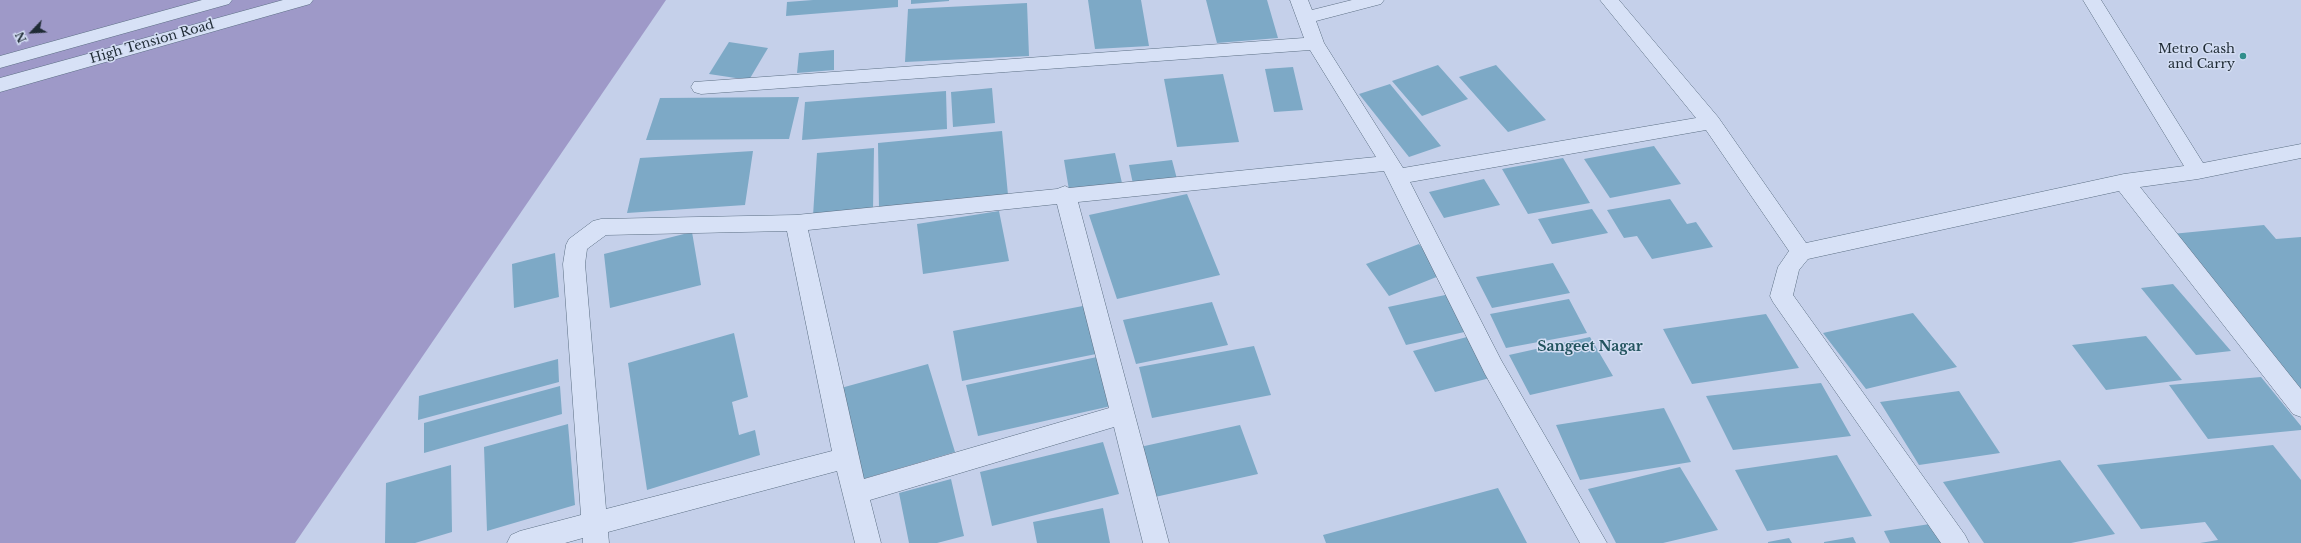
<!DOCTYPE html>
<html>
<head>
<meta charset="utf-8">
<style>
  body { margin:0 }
  #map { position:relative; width:2301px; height:543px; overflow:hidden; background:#c5d0ea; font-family:"Libre Baskerville",serif }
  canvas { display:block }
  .north { position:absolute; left:12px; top:12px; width:40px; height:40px; -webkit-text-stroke:3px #d3ddf3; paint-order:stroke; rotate:245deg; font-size:11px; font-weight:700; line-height:16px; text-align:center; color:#1f2b35 }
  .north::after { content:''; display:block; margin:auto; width:14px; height:18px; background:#1f2b35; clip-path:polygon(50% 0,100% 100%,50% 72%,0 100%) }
</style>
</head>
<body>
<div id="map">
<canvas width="2301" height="543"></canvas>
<div class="north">N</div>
</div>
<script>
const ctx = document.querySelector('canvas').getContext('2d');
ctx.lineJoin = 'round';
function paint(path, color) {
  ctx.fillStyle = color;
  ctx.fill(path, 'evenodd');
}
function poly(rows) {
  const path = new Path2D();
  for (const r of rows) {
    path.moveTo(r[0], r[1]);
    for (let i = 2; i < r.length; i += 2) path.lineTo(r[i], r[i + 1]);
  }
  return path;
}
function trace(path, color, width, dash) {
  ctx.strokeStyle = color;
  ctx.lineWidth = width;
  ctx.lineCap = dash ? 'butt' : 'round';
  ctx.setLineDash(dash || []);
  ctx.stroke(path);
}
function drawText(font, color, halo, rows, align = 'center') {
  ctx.font = font + ' "Libre Baskerville",serif';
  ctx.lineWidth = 3;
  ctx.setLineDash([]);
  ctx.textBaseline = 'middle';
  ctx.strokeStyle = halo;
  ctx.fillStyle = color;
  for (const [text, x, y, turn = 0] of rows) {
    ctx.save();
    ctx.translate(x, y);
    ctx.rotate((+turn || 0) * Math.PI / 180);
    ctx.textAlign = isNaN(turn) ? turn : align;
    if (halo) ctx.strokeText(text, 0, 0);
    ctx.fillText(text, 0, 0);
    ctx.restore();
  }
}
paint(poly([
  [0,0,666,0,295,543,0,543]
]), '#9e99c8');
paint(poly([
  [813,0,898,0,898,7,786,16,787,2],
  [911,0,949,0,949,1,911,4],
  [1088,0,1141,0,1149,46,1095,49],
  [1206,0,1267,0,1278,38,1217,43],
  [1027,3,1029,56,905,62,908,9],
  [729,42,768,48,749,80,709,74],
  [834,50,834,70,797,73,799,53],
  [1438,65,1468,99,1422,116,1392,81],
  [1496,65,1546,120,1508,132,1459,77],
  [1293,67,1303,110,1274,112,1265,69],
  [1223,74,1239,142,1177,147,1164,79],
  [1390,84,1441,146,1409,157,1359,94],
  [992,88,995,123,953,127,951,92],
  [946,91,947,129,802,140,805,102],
  [799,97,789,139,646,140,660,98],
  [1002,131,1008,195,879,208,878,143],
  [1654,146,1681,184,1610,198,1584,159],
  [874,148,873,210,813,216,817,153],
  [753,151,745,205,627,213,640,158],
  [1115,153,1122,183,1069,190,1064,160],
  [1563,158,1590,203,1528,214,1502,169],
  [1172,160,1177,179,1133,184,1129,165],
  [1484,179,1500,205,1444,218,1429,192],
  [1187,194,1220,275,1117,299,1089,215],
  [1670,199,1687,224,1696,222,1713,247,1652,259,1637,236,1624,238,1607,210],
  [1592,209,1608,233,1552,244,1538,219],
  [999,211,1009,261,923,274,917,224],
  [2264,225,2276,239,2301,237,2301,389,2172,234],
  [692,232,701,285,610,308,604,254],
  [1419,244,1444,274,1389,296,1366,264],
  [555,253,559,297,514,308,512,264],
  [1553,263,1570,293,1492,308,1476,277],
  [2173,284,2231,351,2196,355,2141,288],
  [1450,294,1469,331,1406,345,1388,307],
  [1569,299,1587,333,1506,348,1490,314],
  [1212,302,1228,345,1136,364,1123,320],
  [1088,305,1101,353,962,381,953,331],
  [1913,313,1957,367,1866,389,1823,333],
  [1766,314,1799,368,1692,384,1663,329],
  [734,333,748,397,732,402,739,435,755,430,760,455,647,490,628,363],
  [2146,336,2182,380,2106,390,2072,345],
  [1467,337,1490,378,1435,392,1413,351],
  [1590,337,1613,376,1530,395,1509,355],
  [1254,346,1271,395,1152,418,1139,367],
  [1097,357,1111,406,978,436,966,385],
  [558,359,559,382,418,420,419,396],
  [928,364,955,452,863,479,841,388],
  [2261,377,2301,426,2301,430,2208,439,2169,385],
  [1821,383,1851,436,1733,450,1706,396],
  [560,386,562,414,424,453,424,423],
  [1959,391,2000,453,1919,465,1880,402],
  [1664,408,1691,462,1580,480,1556,425],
  [568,424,575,505,487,531,484,447],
  [1240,425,1258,474,1155,497,1140,447],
  [1103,442,1119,494,992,526,980,472],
  [2273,445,2301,480,2301,543,2200,543,2218,540,2205,522,2141,529,2097,465],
  [1837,455,1872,516,1767,531,1735,470],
  [2060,460,2115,534,2071,543,1984,543,1943,482],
  [451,465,452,532,415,543,385,543,386,483],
  [1680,467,1718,530,1663,543,1616,543,1588,489],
  [951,479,964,536,937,543,909,543,899,493],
  [1498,488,1527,543,1326,543,1323,535],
  [1103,508,1110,543,1037,543,1033,522],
  [1930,524,1941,543,1890,543,1884,531],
  [1853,537,1856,543,1824,543,1824,542],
  [1789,538,1792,543,1768,543,1768,542]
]), '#7da9c6');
const street = poly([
  [202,0,232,0,229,4,0,68,0,56,202,0],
  [283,0,313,0,310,4,0,92,0,78,283,0],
  [1290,0,1308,0,1312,10,1352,0,1384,0,1381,4,1316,21,1324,43,1403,168,1696,118,1600,0,1619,0,1718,117,1806,243,2124,174,2184,166,2083,0,2101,0,2203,163,2301,144,2301,158,2198,179,2140,187,2301,389,2301,417,2293,414,2119,191,1808,259,1799,270,1793,295,1965,535,1969,543,1941,543,1773,302,1770,296,1778,267,1789,251,1706,130,1410,182,1501,360,1607,543,1580,543,1485,374,1384,171,1078,202,1169,543,1143,543,1114,427,870,500,881,543,855,543,837,471,608,532,609,543,583,543,583,538,565,543,507,543,511,535,520,531,581,515,563,264,566,245,569,239,593,221,601,219,796,215,1057,189,1065,186,1069,188,1376,157,1310,50,701,94,694,92,691,87,694,82,1304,38,1290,0],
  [1057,204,1109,408,864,479,808,230,1057,204],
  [787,231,832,451,606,509,585,264,587,249,606,235,787,231]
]);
trace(street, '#5c6f84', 1);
paint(street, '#d7e1f6');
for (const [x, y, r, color] of [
  [2243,56,4,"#318e8c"]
]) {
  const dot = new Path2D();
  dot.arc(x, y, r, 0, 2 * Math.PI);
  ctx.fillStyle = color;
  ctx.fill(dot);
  trace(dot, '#d3ddf3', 1.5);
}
drawText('13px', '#1f2b35', '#d3ddf3', [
  ["High Tension Road",152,42,-16]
]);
drawText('13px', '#1f2b35', '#d3ddf3', [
  ["Metro Cash",2235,49],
  ["and Carry",2235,64]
], 'right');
drawText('bold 14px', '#22535e', '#d3ddf3', [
  ["Sangeet Nagar",1590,347]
]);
</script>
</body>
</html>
